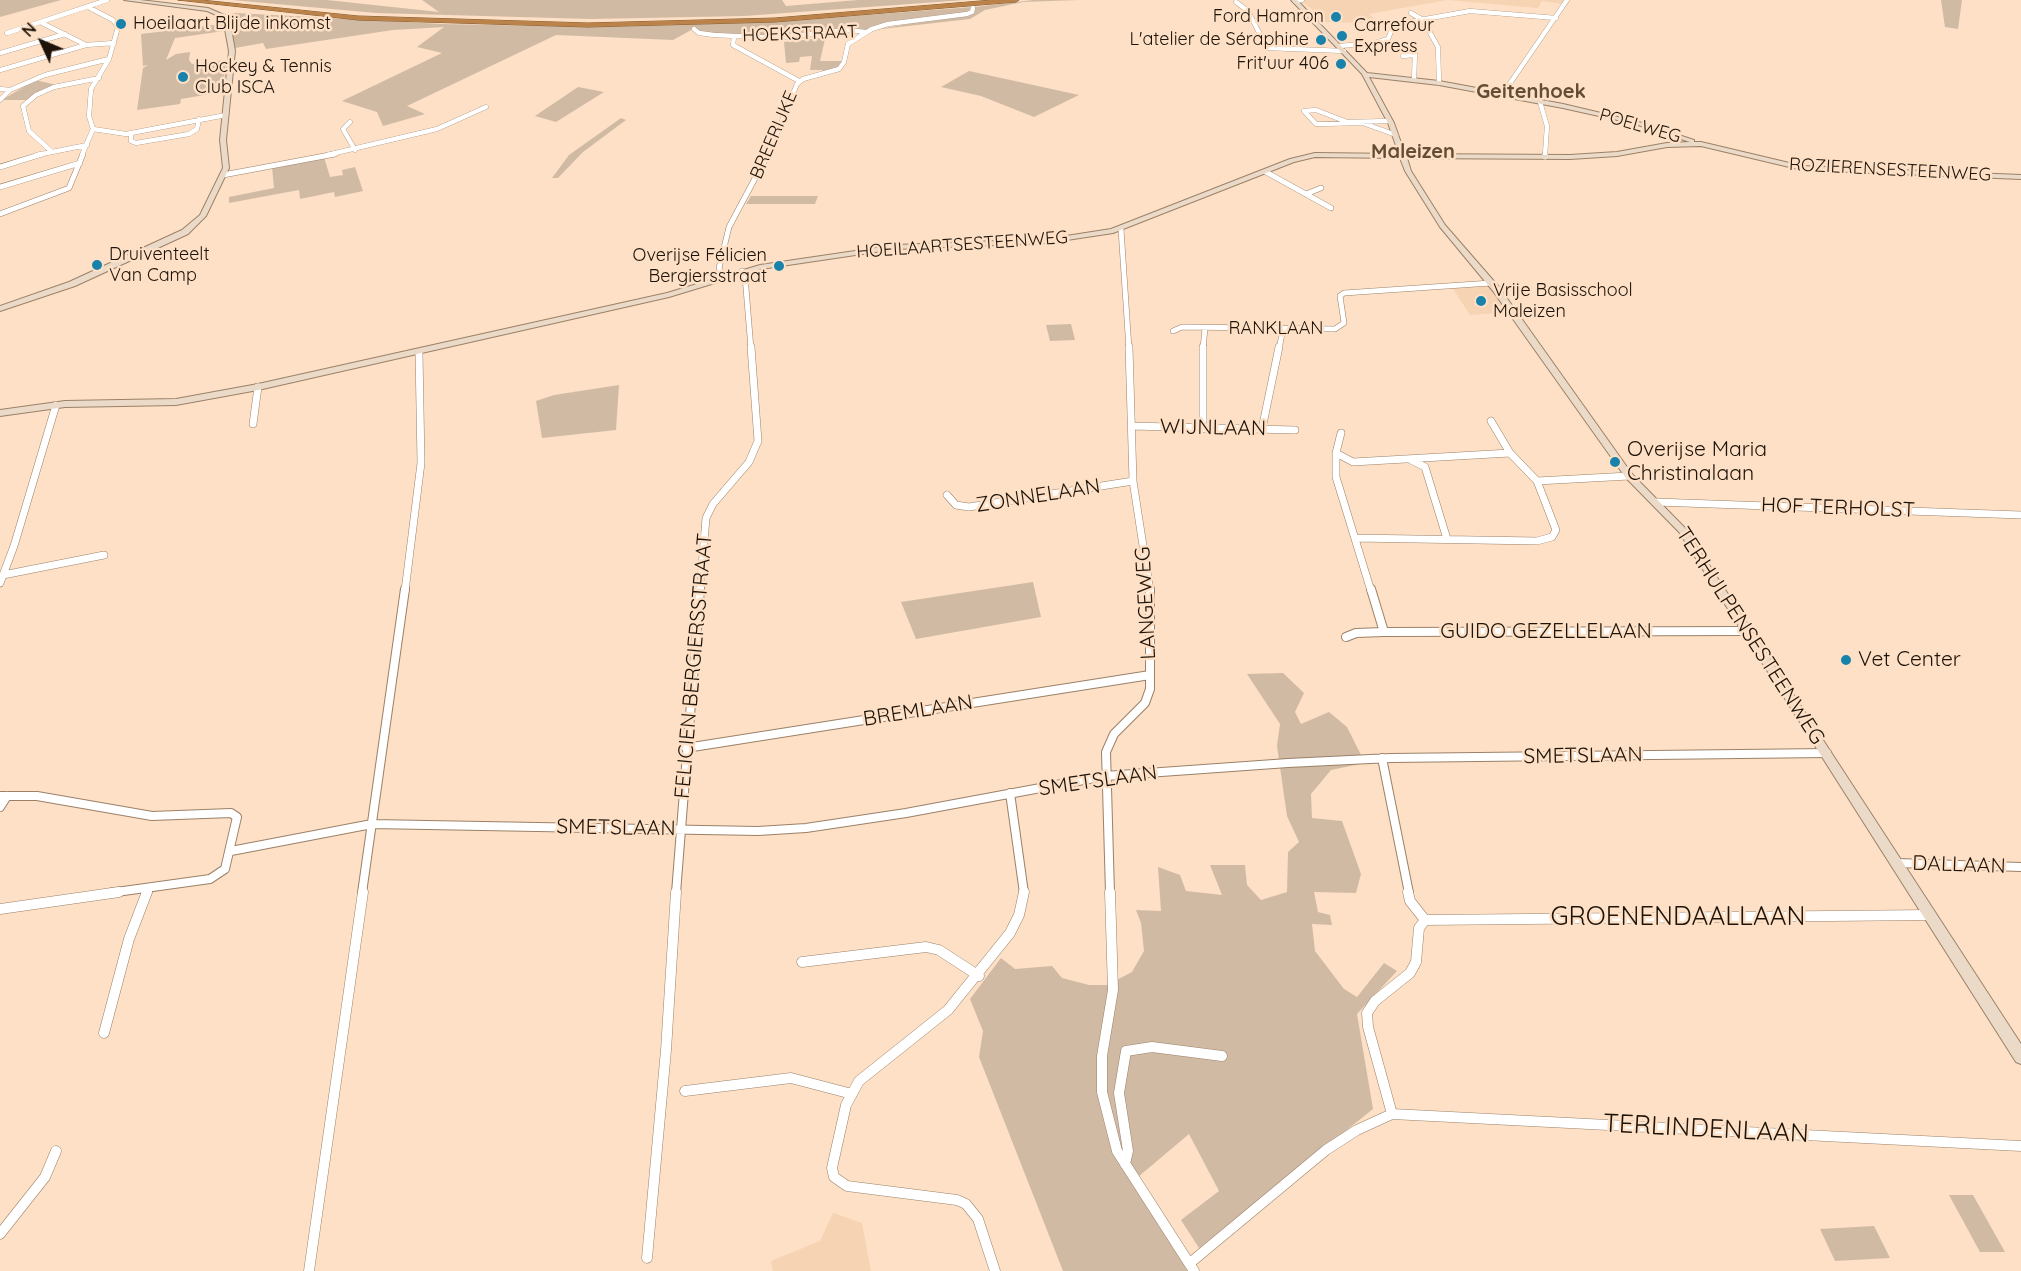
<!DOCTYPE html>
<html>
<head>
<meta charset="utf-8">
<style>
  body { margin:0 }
  #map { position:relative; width:2021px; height:1271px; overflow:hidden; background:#fde0c5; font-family:Quicksand,sans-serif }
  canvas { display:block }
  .north { position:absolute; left:12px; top:12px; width:60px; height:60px; -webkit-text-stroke:4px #fde0c5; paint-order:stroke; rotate:314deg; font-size:16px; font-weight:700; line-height:24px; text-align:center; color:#1d1309 }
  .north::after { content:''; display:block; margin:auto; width:21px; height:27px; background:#1d1309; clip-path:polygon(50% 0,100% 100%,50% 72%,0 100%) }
</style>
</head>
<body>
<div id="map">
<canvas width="2021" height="1271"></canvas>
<div class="north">N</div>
</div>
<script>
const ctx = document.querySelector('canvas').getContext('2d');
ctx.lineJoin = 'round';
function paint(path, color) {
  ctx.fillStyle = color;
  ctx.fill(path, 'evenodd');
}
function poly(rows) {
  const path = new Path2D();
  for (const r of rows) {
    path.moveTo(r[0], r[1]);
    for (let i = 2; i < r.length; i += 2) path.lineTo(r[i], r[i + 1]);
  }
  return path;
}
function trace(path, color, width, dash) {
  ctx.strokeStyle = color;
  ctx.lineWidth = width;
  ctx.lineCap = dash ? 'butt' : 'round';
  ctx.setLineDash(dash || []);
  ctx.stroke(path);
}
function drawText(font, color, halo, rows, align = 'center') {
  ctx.font = font + ' Quicksand,sans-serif';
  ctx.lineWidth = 5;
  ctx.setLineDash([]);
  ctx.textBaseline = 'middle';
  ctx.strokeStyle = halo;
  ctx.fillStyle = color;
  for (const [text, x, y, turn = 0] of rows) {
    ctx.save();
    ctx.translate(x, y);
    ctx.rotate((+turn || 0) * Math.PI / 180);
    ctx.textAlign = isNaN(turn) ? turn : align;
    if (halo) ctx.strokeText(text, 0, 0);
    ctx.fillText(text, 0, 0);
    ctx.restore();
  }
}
paint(poly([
  [1300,0,1565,0,1562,4,1542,1,1538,8,1447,0,1369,14,1377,21,1373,23,1319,22,1312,14,1313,10],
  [1489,285,1508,312,1470,315,1452,287],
  [833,1213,862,1223,871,1271,773,1271,771,1261,820,1241]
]), '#f6d3b3');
paint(poly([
  [0,0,61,0,0,17],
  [232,0,327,0,439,12,422,0,782,0,786,6,858,0,965,0,744,16,591,19,376,13],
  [1033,0,1079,0,1023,2,985,10,970,19,873,30,972,13,975,7],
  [1941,0,1962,0,1958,29,1945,27],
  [972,7,966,14,885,23,866,31,787,38,699,32,693,29,673,40,556,35,407,106,425,114,383,126,377,112,342,101,442,53,417,47,444,27,393,30,266,49,263,43,235,48,226,15,236,13,442,24,604,27,775,22],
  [222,24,224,31,175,38,166,60,176,54,190,52,189,60,192,64,226,60,223,92,181,99,180,104,137,110,143,68,148,65,143,66,141,34],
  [830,37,825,39,820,61,843,61,840,67,824,73,822,70,810,70,812,56,800,57,799,62,786,63,784,42],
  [969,71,1079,95,1034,117,981,96,941,87],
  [35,80,57,85,27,100,2,100],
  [578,87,604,92,556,122,535,116],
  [621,118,626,120,583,152,558,178,552,178,569,155],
  [324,157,330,177,343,175,342,170,355,167,363,191,335,197,334,192,300,199,299,190,229,203,229,197,274,188,272,167],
  [751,196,818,196,815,204,746,204],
  [1071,324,1075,340,1050,341,1046,325],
  [619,385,616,430,542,438,536,401,554,395],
  [1033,582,1041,617,916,639,901,602],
  [1283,673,1304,693,1295,712,1301,724,1329,712,1347,727,1365,763,1331,770,1311,794,1312,818,1342,821,1361,874,1356,893,1314,892,1318,912,1330,915,1332,925,1312,924,1315,951,1344,989,1357,997,1384,963,1397,971,1357,1014,1373,1109,1199,1248,1181,1220,1219,1191,1189,1134,1138,1177,1188,1271,1063,1271,979,1057,983,1031,970,999,1001,958,1015,969,1052,966,1062,978,1089,985,1107,985,1132,972,1144,951,1141,923,1136,910,1161,911,1158,867,1180,875,1186,891,1222,895,1210,865,1245,865,1247,885,1261,900,1287,892,1288,852,1299,842,1287,816,1277,746,1280,724,1247,674],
  [1949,1195,1973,1195,2005,1252,1980,1252],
  [1874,1226,1890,1258,1835,1261,1820,1229]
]), '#d1baa4');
const streetFar4 = poly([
  [1295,1,1302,0],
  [1236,2,1248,11,1267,48,1344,51],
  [90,8,113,20,118,27,109,59,91,89,89,116,93,129,126,134,226,115],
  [1411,13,1423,20,1438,47,1439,83],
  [42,23,86,45],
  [694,29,699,33,714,35,777,38,847,30,865,32],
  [7,33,107,0],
  [734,37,733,45,799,81],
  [1339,46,1375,43,1388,39,1392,29,1403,23,1470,11,1556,18],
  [0,53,65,34],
  [1403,56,1414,55],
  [0,70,86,45,114,43],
  [1414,80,1415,52],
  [0,89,10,90],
  [1502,95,1567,0],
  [0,100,10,90,45,75,109,59],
  [1540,102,1547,126,1545,155],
  [1390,121,1347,122,1316,110,1304,111,1316,124,1363,123,1396,135],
  [350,122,343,129,355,150],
  [131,133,131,141,136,143,189,134,197,129,199,119],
  [51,151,29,131,23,106,36,95,54,87,99,78],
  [37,155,87,145],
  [82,155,93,129],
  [327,155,437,129,486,107],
  [768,155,797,84,803,79,839,69,844,62,848,44,872,29,888,24,967,14,972,12,973,8]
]);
const streetFar3 = poly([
  [1545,157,1545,154],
  [0,167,42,154],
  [1266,172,1331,208],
  [223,175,335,154],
  [0,187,80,163],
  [1306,194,1321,188],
  [0,214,69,188,83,154],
  [1121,229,1129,349],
  [742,271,745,276,751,349],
  [724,278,719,268,729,227,768,154],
  [1173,331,1182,327,1335,329,1344,323,1340,296,1344,293,1491,283],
  [1203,349,1205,328],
  [1279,349,1283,329]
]);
const streetFar2 = poly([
  [1129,347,1133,481,1150,591],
  [253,424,258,387],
  [1131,426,1295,430],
  [1203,429,1203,347],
  [1262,429,1279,347],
  [1341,433,1336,453,1336,477,1371,591],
  [1336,453,1353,462,1510,453],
  [1411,460,1425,467,1447,539],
  [1537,481,1629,476],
  [947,495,956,505,969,507,1133,481],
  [1656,502,2021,515],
  [1355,538,1537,541,1552,537,1556,530,1537,481,1510,453,1491,421],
  [3,575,104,555],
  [0,583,14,546,56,405],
  [405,591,421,463,419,353],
  [700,591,706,518,713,504,749,462,758,441,751,347]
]);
const streetFar1 = poly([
  [1371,589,1384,632],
  [1346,637,1356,633,1384,632,1747,631],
  [686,748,1150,675],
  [1382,758,1409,893],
  [1010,793,1024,893],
  [0,796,37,796,152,816,231,813,237,817,225,869,210,879,109,893],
  [0,807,7,796],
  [231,851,372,824,758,831,806,828,906,813,1105,776,1288,763,1391,758,1827,753],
  [1897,863,2021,867],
  [147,893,149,888],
  [362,893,405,589],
  [676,893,700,589],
  [1110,893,1106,752,1114,734,1145,703,1150,689,1150,589]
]);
const street = poly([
  [1110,892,1113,990,1102,1056,1102,1092,1117,1151,1194,1271],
  [0,909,119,892],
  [1425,920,1930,915],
  [802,962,926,947,939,950,979,976],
  [104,1033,129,939,147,892],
  [685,1091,791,1078,852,1094],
  [1392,1114,1368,1027,1367,1013,1375,1001,1410,973,1416,962,1419,928,1425,920,1410,901,1408,892],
  [1125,1164,1128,1151,1119,1093,1126,1051,1152,1047,1222,1056],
  [0,1234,45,1177,56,1151],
  [647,1258,666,1050,676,892],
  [1190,1263,1326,1150,1357,1130,1392,1114,2021,1146],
  [309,1271,363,892],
  [995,1271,978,1219,966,1204,957,1200,847,1186,834,1177,832,1168,846,1105,859,1081,948,1010,1010,933,1019,915,1024,892]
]);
const secondary = poly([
  [124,0,140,0,208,8,229,17,235,51,226,140,229,168,206,216,188,234,75,286,0,311,0,306,69,282,182,230,200,215,223,168,220,140,229,51,223,18,207,11,124,0],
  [1291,0,1297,0,1367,73,1439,81,1563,104,1639,122,1694,140,1694,142,1701,142,1802,166,2021,175,2021,179,1802,170,1701,146,1667,147,1617,156,1570,159,1407,158,1411,171,1445,225,1499,287,1632,474,1685,528,2021,1044,2021,1064,2016,1062,1679,532,1626,478,1493,291,1440,227,1405,171,1400,158,1315,157,1294,162,1113,233,1047,243,896,249,761,269,669,297,258,390,176,405,65,407,0,416,0,410,65,401,176,399,258,384,667,293,760,265,896,245,1047,239,1111,229,1290,159,1315,153,1399,154,1388,123,1362,74,1291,0],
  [1369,77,1439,85,1563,108,1635,124,1690,142,1667,143,1617,152,1570,155,1405,154,1394,123,1369,77]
]);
const highway = poly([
  [178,0,201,0,358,16,588,23,775,18,992,0,1019,0,1016,2,775,22,588,27,358,20,178,0]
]);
trace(streetFar4, '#9b8168', 5);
trace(streetFar3, '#9b8168', 6);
trace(streetFar2, '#9b8168', 8);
trace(streetFar1, '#9b8168', 10);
trace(street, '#9b8168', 11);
trace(secondary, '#9b8168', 2);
trace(highway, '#845c33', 1);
trace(streetFar4, '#fff', 4.5);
trace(streetFar3, '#fff', 5);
trace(streetFar2, '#fff', 7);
trace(streetFar1, '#fff', 8);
trace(street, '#fff', 10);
paint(secondary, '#ebdac8');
paint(highway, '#bb8349');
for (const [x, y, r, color] of [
  [1336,17,6,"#1982ab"],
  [121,24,6,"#1982ab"],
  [1342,36,6,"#1982ab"],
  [1321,40,6,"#1982ab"],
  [1341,64,6,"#1982ab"],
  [183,77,6,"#1982ab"],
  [97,265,6,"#1982ab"],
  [779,266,6,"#1982ab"],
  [1481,301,6,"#1982ab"],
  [1615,462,6,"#1982ab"],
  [1846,660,6,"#1982ab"]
]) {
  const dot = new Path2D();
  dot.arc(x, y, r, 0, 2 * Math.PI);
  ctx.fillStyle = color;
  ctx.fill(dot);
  trace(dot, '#fde0c5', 2);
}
drawText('18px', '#1d1309', '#fde0c5', [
  ["Ford Hamron",1324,17,"right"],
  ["Hoeilaart Blijde inkomst",133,24],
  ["Carrefour",1354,26],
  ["Express",1354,47],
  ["L'atelier de Séraphine",1309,40,"right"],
  ["Frit'uur 406",1329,64,"right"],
  ["Hockey & Tennis",195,67],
  ["Club ISCA",195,88],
  ["Druiventeelt",109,255],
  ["Van Camp",109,276],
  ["Overijse Félicien",767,256,"right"],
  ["Bergiersstraat",767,277,"right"],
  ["Vrije Basisschool",1493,291],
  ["Maleizen",1493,312]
], 'left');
drawText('18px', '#1d1309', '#fde0c5', [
  ["HOEKSTRAAT",800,34,-2],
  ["POELWEG",1640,126,16],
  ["BREERIJKE",774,135,-67],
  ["ROZIERENSESTEENWEG",1890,170,3],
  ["HOEILAARTSESTEENWEG",962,245,-4],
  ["RANKLAAN",1276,329]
]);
drawText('bold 20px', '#644d35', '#fde0c5', [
  ["Geitenhoek",1531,92],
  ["Maleizen",1413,152]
]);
drawText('21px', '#1d1309', '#fde0c5', [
  ["WIJNLAAN",1213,428,1],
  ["ZONNELAAN",1038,496,-9],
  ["HOF TERHOLST",1838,508,2],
  ["LANGEWEG",1146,603,-93],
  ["GUIDO GEZELLELAAN",1546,632],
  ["TERHULPENSESTEENWEG",1750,636,57],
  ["FELICIEN BERGIERSSTRAAT",694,666,-85],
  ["BREMLAAN",918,711,-9],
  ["SMETSLAAN",1583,756,-1],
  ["SMETSLAAN",1098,781,-8],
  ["SMETSLAAN",616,828,1],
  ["DALLAAN",1959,865,2]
]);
drawText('21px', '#1d1309', '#fde0c5', [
  ["Overijse Maria",1627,450],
  ["Christinalaan",1627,474],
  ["Vet Center",1858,660]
], 'left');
drawText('26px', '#1d1309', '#fde0c5', [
  ["GROENENDAALLAAN",1678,917],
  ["TERLINDENLAAN",1706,1129,3]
]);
</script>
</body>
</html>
